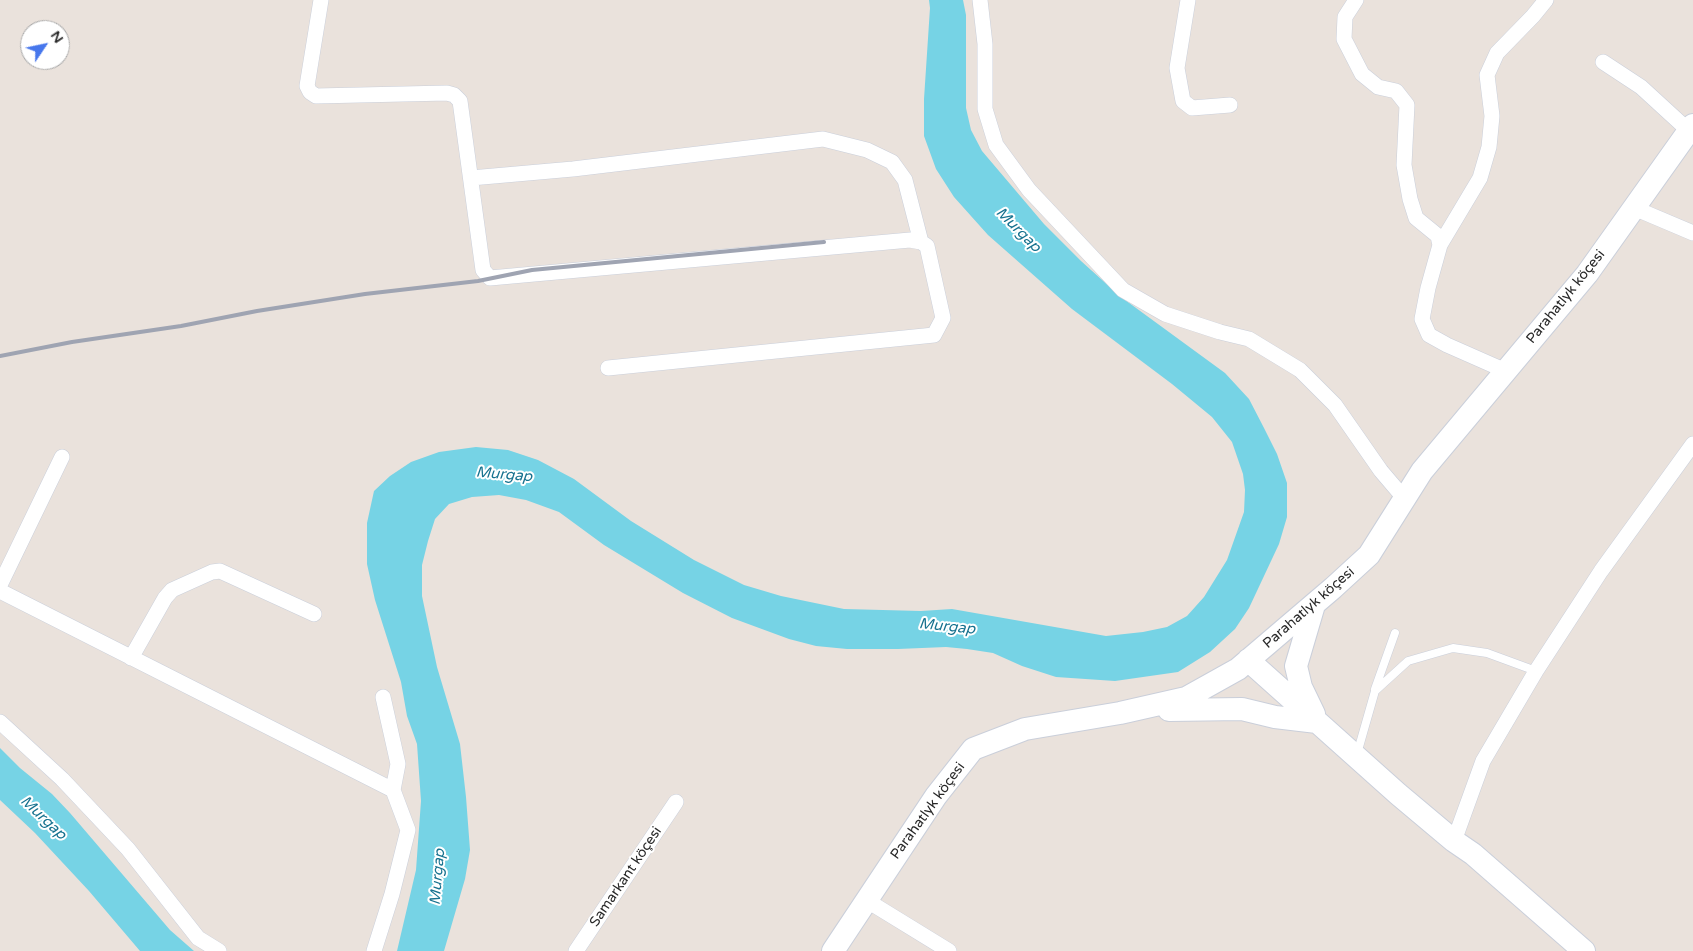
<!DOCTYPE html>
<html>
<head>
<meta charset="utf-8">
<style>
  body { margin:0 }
  #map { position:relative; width:1693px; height:951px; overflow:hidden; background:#eae2dc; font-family:"Varela Round",sans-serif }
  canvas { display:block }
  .north { position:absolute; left:20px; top:20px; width:50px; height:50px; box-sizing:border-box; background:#fff; border:1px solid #a9a9a9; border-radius:50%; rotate:56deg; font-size:14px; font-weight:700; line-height:20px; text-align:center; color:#292929 }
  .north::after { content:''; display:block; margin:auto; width:18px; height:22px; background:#4777ec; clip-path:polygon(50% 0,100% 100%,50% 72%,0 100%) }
</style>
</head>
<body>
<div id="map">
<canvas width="1693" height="951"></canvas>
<div class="north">N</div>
</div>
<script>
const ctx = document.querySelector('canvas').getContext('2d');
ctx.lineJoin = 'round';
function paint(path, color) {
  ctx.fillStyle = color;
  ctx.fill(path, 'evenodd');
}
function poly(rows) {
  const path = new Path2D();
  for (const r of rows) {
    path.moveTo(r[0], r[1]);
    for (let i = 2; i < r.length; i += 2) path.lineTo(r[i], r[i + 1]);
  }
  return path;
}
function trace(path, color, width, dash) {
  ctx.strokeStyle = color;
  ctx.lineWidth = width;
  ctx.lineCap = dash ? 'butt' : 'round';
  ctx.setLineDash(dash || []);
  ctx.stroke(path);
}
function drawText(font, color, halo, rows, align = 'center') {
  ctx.font = font + ' "Varela Round",sans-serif';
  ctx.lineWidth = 4;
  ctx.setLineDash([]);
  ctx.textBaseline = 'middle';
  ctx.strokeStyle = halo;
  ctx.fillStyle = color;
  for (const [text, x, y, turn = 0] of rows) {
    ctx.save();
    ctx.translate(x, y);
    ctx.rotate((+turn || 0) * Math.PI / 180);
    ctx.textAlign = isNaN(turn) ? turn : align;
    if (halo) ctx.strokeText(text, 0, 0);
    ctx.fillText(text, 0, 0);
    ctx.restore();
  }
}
paint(poly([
  [929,0,963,0,966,15,966,108,971,130,982,151,1044,224,1081,261,1121,297,1225,373,1249,399,1264,428,1277,454,1287,483,1287,517,1279,544,1249,608,1235,629,1210,652,1178,672,1115,681,1056,677,1022,666,993,653,967,649,946,647,898,649,847,649,816,646,789,639,732,618,683,593,604,545,559,512,526,500,499,495,472,497,449,504,435,519,428,541,422,565,422,596,437,667,460,744,466,797,470,850,465,879,444,951,397,951,416,870,421,801,417,744,407,716,401,682,375,600,367,564,367,523,374,491,390,476,411,462,439,452,476,447,508,450,538,460,574,479,631,521,694,560,744,585,781,596,844,609,921,611,952,609,1106,636,1143,632,1167,627,1187,616,1204,597,1227,560,1244,512,1245,490,1243,474,1232,442,1212,417,1172,384,1072,309,988,235,954,197,936,169,924,136,924,99,930,8],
  [0,748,20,768,52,794,70,813,170,930,194,951,140,951,89,891,35,833,0,800]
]), '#76d3e5');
const lane = poly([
  [1375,689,1395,633],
  [1357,754,1375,691,1408,661,1453,648,1487,653,1536,671]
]);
const street = poly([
  [321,0,307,86,310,92,316,96,447,93,454,95,460,101,483,270,490,278,910,240,921,242,927,246,943,318,934,335,608,368],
  [980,0,985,44,985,109,996,145,1029,190,1123,290,1165,314,1220,332,1249,339,1300,370,1335,405,1381,471,1404,498],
  [1188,0,1177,68,1183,101,1192,108,1230,105],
  [1356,0,1345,17,1344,39,1362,74,1378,87,1396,91,1407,105,1404,165,1410,199,1416,218,1438,236,1440,245,1428,288,1422,319,1429,335,1447,345,1506,371],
  [1603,62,1641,87,1689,131],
  [471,178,573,169,823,139,867,150,892,162,905,180,921,242],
  [1634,208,1693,233],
  [1440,245,1480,178,1489,147,1492,116,1487,75,1497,53,1533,16,1546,0],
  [0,585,62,457],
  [0,591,393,790],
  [131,658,165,598,172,590,212,572,220,571,314,614],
  [0,722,62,779,128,849,198,938,219,951],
  [1454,841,1483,761,1536,671,1601,571,1693,444],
  [866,900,949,951],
  [374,951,392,894,408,830,393,790,398,764,383,697],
  [576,951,676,802]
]);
const secondary = poly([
  [1248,660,1398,794,1454,841,1473,854,1584,951],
  [1169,710,1242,709,1275,717,1317,722],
  [1314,714,1301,687,1296,666,1314,605],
  [833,951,936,796,973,749,1025,729,1120,713,1186,698,1238,669,1333,588,1369,555,1422,471,1587,274,1693,125]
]);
trace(lane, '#cacfda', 9);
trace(street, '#cacfda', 16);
trace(secondary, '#cacfda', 24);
trace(lane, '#fff', 8);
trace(street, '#fff', 15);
trace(secondary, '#fff', 22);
trace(poly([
  [0,356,72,342,181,326,257,311,365,294,478,281,532,270,824,242]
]), '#9fa4b2', 4);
drawText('14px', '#292929', '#fff', [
  ["Parahatlyk köçesi",1566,297,-51],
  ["Parahatlyk köçesi",1309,608,-41],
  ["Parahatlyk köçesi",928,811,-54],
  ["Samarkant köçesi",626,877,-56]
]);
drawText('italic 15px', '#17728f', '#fff', [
  ["Murgap",1018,230,45],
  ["Murgap",504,475,5],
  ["Murgap",947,627,6],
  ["Murgap",43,818,43],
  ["Murgap",438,877,-85]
]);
</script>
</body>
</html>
